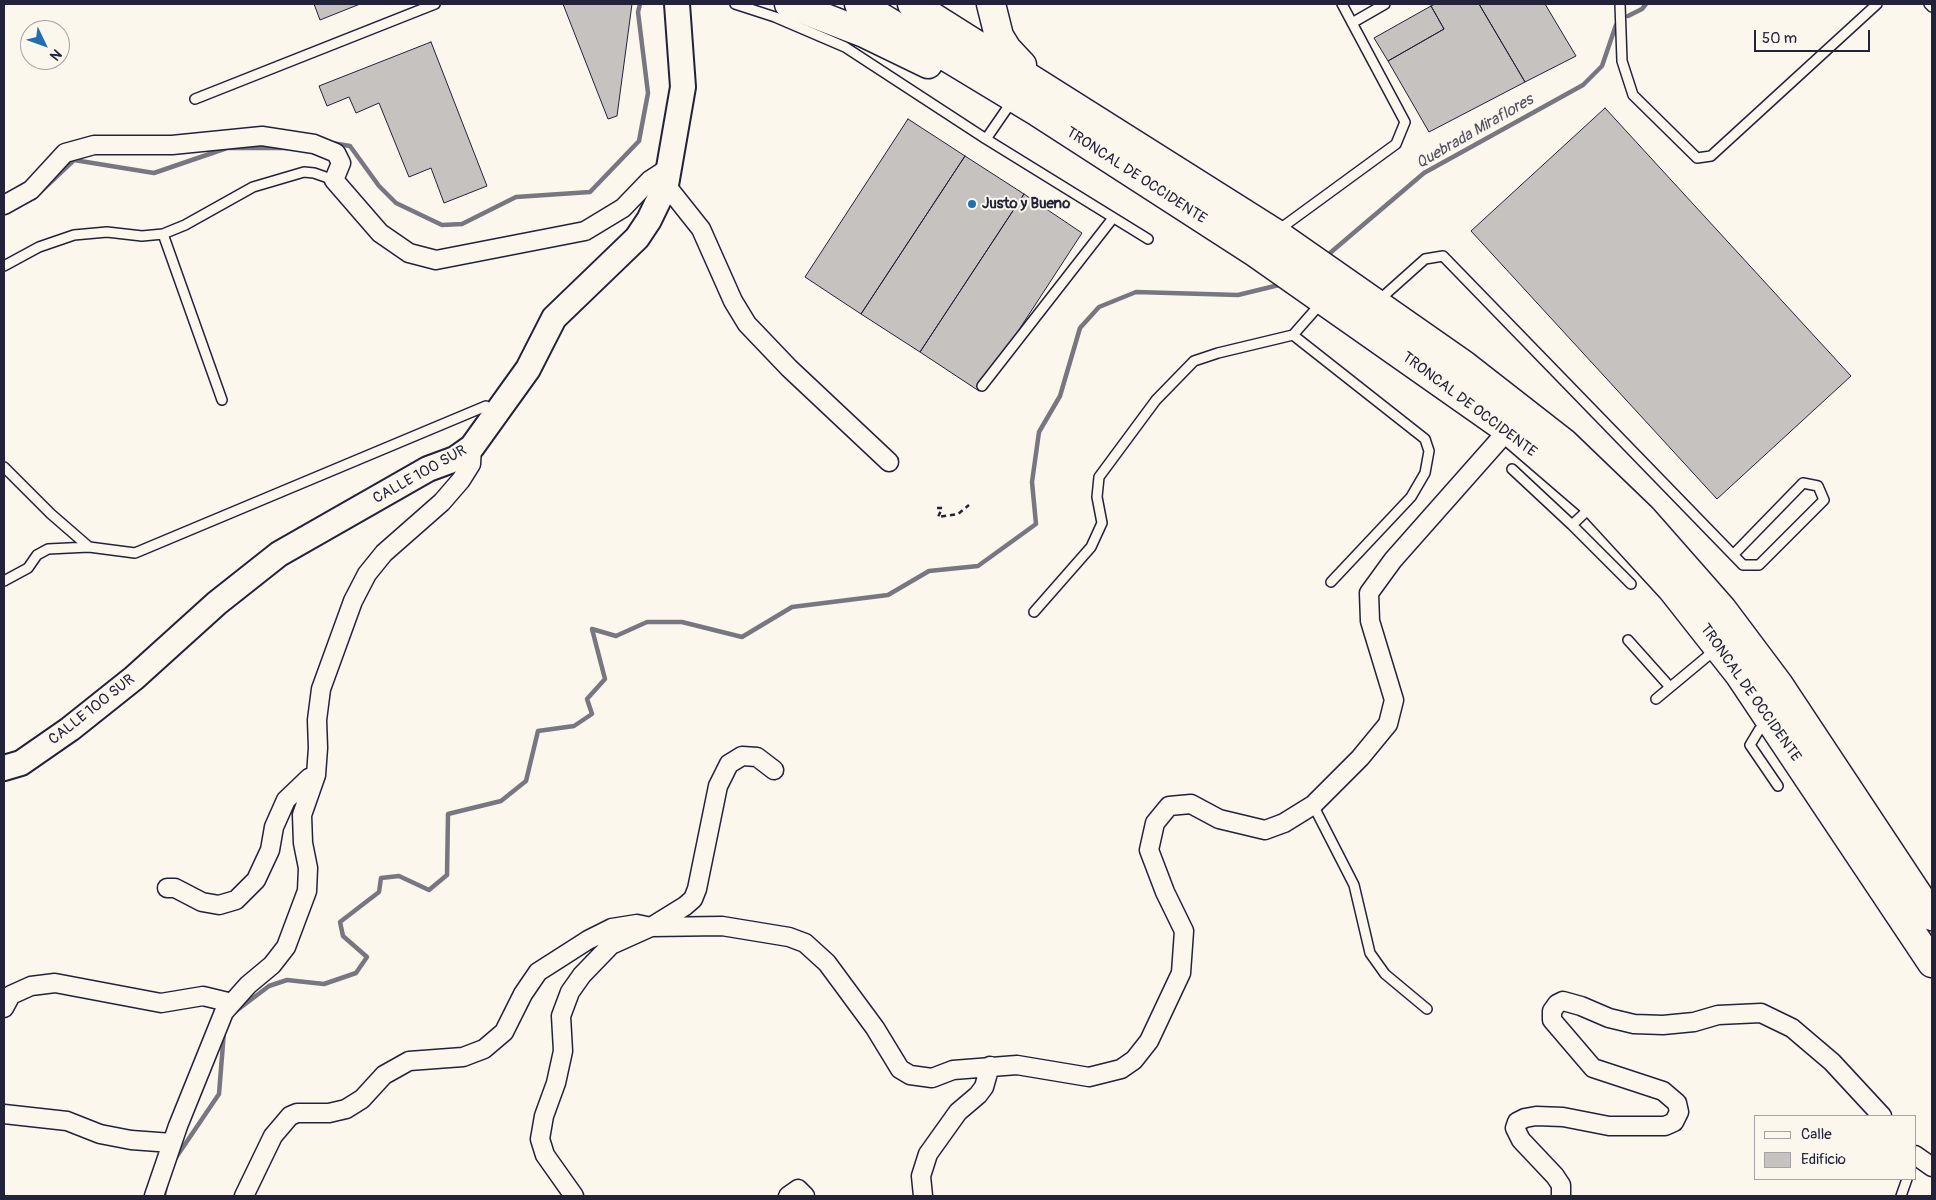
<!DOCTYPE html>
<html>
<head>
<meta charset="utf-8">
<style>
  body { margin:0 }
  #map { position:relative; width:1936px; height:1200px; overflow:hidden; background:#fbf7ec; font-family:Pangolin,sans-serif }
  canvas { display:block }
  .frame { position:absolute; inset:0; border:5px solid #22223b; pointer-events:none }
  .legend { position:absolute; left:1754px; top:1115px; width:162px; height:65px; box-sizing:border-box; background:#fbf7ec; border:1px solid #a4a2a5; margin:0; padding:6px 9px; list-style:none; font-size:15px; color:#22223b }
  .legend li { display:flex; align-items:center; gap:10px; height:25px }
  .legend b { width:25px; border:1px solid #a4a2a5 }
  .north { position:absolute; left:20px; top:20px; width:50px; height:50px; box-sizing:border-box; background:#fbf7ec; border:1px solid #a4a2a5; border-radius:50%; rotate:132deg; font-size:14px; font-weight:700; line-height:20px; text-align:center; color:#22223b }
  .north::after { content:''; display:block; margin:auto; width:18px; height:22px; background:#1f6fb2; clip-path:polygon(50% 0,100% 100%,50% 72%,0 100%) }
  .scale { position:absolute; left:1754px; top:30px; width:116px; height:22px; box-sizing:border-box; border:2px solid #22223b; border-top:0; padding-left:6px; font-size:15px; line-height:18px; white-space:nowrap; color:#22223b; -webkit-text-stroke:4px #fbf7ec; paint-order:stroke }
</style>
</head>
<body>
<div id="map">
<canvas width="1936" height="1200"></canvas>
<div class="frame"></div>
<ul class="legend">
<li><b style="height:6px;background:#fbf7ec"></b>Calle</li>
<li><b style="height:14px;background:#c6c2c0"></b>Edificio</li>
</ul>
<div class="north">N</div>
<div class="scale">50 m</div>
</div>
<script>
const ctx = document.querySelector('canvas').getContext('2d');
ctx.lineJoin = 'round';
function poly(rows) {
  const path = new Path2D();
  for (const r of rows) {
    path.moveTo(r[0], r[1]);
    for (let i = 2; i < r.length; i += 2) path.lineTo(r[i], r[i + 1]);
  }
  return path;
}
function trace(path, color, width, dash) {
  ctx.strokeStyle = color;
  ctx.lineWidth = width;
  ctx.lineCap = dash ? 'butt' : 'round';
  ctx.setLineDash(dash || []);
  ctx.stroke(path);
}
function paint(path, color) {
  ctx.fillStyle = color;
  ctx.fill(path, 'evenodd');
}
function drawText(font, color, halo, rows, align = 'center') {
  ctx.font = font + ' Pangolin,sans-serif';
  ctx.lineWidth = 4;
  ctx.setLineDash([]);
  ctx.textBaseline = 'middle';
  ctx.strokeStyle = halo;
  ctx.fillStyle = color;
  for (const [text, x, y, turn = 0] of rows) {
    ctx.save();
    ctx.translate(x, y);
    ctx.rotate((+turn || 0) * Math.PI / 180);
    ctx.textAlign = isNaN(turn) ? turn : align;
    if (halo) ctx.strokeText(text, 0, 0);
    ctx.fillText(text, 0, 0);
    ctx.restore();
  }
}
trace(poly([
  [1628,16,1642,9,1646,4],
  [332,143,350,146,379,186,396,203,442,225,462,224,516,197,590,192,639,141,648,93,638,12,640,4],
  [34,198,74,160,154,173,227,148,288,148],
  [1330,253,1424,173,1583,85,1602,66,1616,25],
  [232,1014,269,986,287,980,324,984,356,973,367,957,343,936,340,922,379,892,381,878,399,876,429,890,447,875,448,814,501,801,526,781,538,731,574,726,592,714,587,699,605,679,592,629,616,636,647,622,682,622,742,637,792,607,888,595,929,571,978,566,1036,524,1032,482,1039,432,1060,396,1080,328,1099,307,1136,292,1238,295,1283,284],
  [175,1159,219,1094,224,1031],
  [164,1196,166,1185]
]), '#787681', 4.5);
const building = poly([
  [314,4,360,4,320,20,314,4],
  [563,4,632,4,617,116,608,119,563,4],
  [1435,4,1479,4,1525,82,1429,132,1388,61,1444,29,1431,6,1435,4],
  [1479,4,1545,4,1576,56,1525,82,1479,4],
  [1431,6,1444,29,1388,61,1374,38,1431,6],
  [431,42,487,186,444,203,431,168,409,177,379,103,356,113,349,97,327,106,319,86,431,42],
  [1605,108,1851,376,1717,499,1471,231,1605,108],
  [908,119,965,156,861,314,805,277,908,119],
  [965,156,1024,194,920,352,861,314,965,156],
  [1024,194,1082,233,979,391,920,352,1024,194]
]);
paint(building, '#c6c2c0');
trace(building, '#22223b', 1);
const lane = poly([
  [735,4,775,17,845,47,986,139],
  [1620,4,1622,61,1633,95,1697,158,1711,156,1877,4],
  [1929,4,1932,7],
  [1352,23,1385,4],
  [195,99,435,4],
  [1008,107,986,139,1148,239],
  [1277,231,1396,144,1405,122,1342,4],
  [163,234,222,400],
  [4,266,39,247,74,235,107,232,142,236,163,234,185,225,253,187,304,172,314,173,334,180],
  [1378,301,1425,259,1443,256,1743,565,1759,565,1824,500,1818,486,1803,483,1733,555],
  [1293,335,1425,439,1429,451,1425,473,1411,497,1331,582],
  [982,386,1113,218],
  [4,467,51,514,89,547,135,553,486,406],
  [1512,469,1572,525],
  [1592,506,1572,525,1631,584],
  [4,581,28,568,37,555,48,549,89,547],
  [1034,612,1091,547,1102,523,1097,497,1099,477,1156,400,1194,361,1218,353,1293,335,1322,302],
  [1628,640,1670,687],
  [1656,699,1715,650],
  [1769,723,1759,730,1750,745,1778,786],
  [1313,805,1354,885,1370,953,1385,974,1427,1009],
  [1901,1196,1907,1179]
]);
const street = poly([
  [666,185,701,229,733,301,747,324,789,368,889,462],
  [4,205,31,190,65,153,94,145,172,145,262,136,314,144,336,153,341,163,334,180,380,233,409,253,436,260,585,231,623,208,650,180,670,167],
  [167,888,175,888,202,902,219,905,236,900,256,880,270,850,274,827,286,800,309,778,316,775,318,748,317,720,321,689,353,601,367,574,384,553,442,502,461,480,471,464,472,447],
  [4,1008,11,995,31,986,55,983,161,1003,203,996,232,1003],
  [4,1114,67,1121,100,1134,131,1140,172,1143],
  [1915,1155,1932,1167],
  [154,1196,178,1126,224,1012,248,985,272,965,286,947,307,891,308,868,303,843,302,815,316,775],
  [244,1196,273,1136,290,1116,297,1113,329,1113,346,1109,362,1099,384,1075,409,1061,463,1057,484,1049,504,1032,523,994,538,972,588,940,612,928,637,924,651,927,685,906,693,899,697,889,718,786,729,764,742,756,757,757,774,770],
  [574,1196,545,1155,540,1139,544,1116,556,1083,563,1051,561,1016,570,992,582,975,611,945,651,927,722,926,789,937,805,943,827,963,875,1028,900,1069,910,1075,932,1078,953,1070,1017,1065,1089,1077,1121,1069,1134,1060,1149,1041,1181,973,1184,931,1165,892,1149,850,1155,823,1169,806,1191,804,1219,819,1265,830,1284,823,1313,805,1360,758,1388,724,1394,700,1370,621,1369,593,1393,560,1508,430],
  [788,1196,798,1189,805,1196],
  [923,1196,921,1176,928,1154,958,1112,978,1095,984,1087,990,1066],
  [1561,1196,1561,1185,1555,1176,1521,1140,1515,1128,1517,1122,1525,1118,1536,1116,1563,1117,1609,1126,1665,1126,1674,1122,1679,1112,1677,1103,1663,1091,1593,1068,1552,1020,1552,1011,1557,1004,1563,1001,1581,1006,1609,1018,1634,1024,1663,1025,1694,1022,1718,1015,1761,1013,1792,1028,1832,1062,1882,1116]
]);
const secondary = poly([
  [4,768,21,763,70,729,134,678,217,603,279,554,428,469,455,459,472,447,528,369,554,318,637,238,649,220,666,185,683,87,677,4]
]);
const highway = poly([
  [789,4,864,33,928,64],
  [859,4,1036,111,1256,253,1508,430,1594,504,1672,589,1739,674,1932,963],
  [912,4,1275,233,1464,365,1564,443,1642,518,1722,609,1779,685,1932,916],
  [991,4,999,36,1007,49,1022,65]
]);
trace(lane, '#22223b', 12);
trace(street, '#22223b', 21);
trace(secondary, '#22223b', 28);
trace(highway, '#22223b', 31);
trace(poly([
  [937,508,942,508,938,517,958,514,969,505]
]), '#22223b', 2.5, [5, 4]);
trace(lane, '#fbf7ec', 9);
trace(street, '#fbf7ec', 18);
trace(secondary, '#fbf7ec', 24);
trace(highway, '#fbf7ec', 28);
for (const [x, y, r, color] of [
  [972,204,5,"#1f6fb2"]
]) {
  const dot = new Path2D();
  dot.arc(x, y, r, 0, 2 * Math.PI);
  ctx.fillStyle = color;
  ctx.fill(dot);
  trace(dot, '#fbf7ec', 2);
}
drawText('15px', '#22223b', '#fbf7ec', [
  ["TRONCAL DE OCCIDENTE",1136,176,33],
  ["TRONCAL DE OCCIDENTE",1469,405,37],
  ["CALLE 100 SUR",420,475,-29],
  ["TRONCAL DE OCCIDENTE",1750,693,55],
  ["CALLE 100 SUR",92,710,-38]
]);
drawText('bold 15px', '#22223b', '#fbf7ec', [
  ["Justo y Bueno",982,204]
], 'left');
drawText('italic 16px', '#545364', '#fbf7ec', [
  ["Quebrada Miraflores",1475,132,-30]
]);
</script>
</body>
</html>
